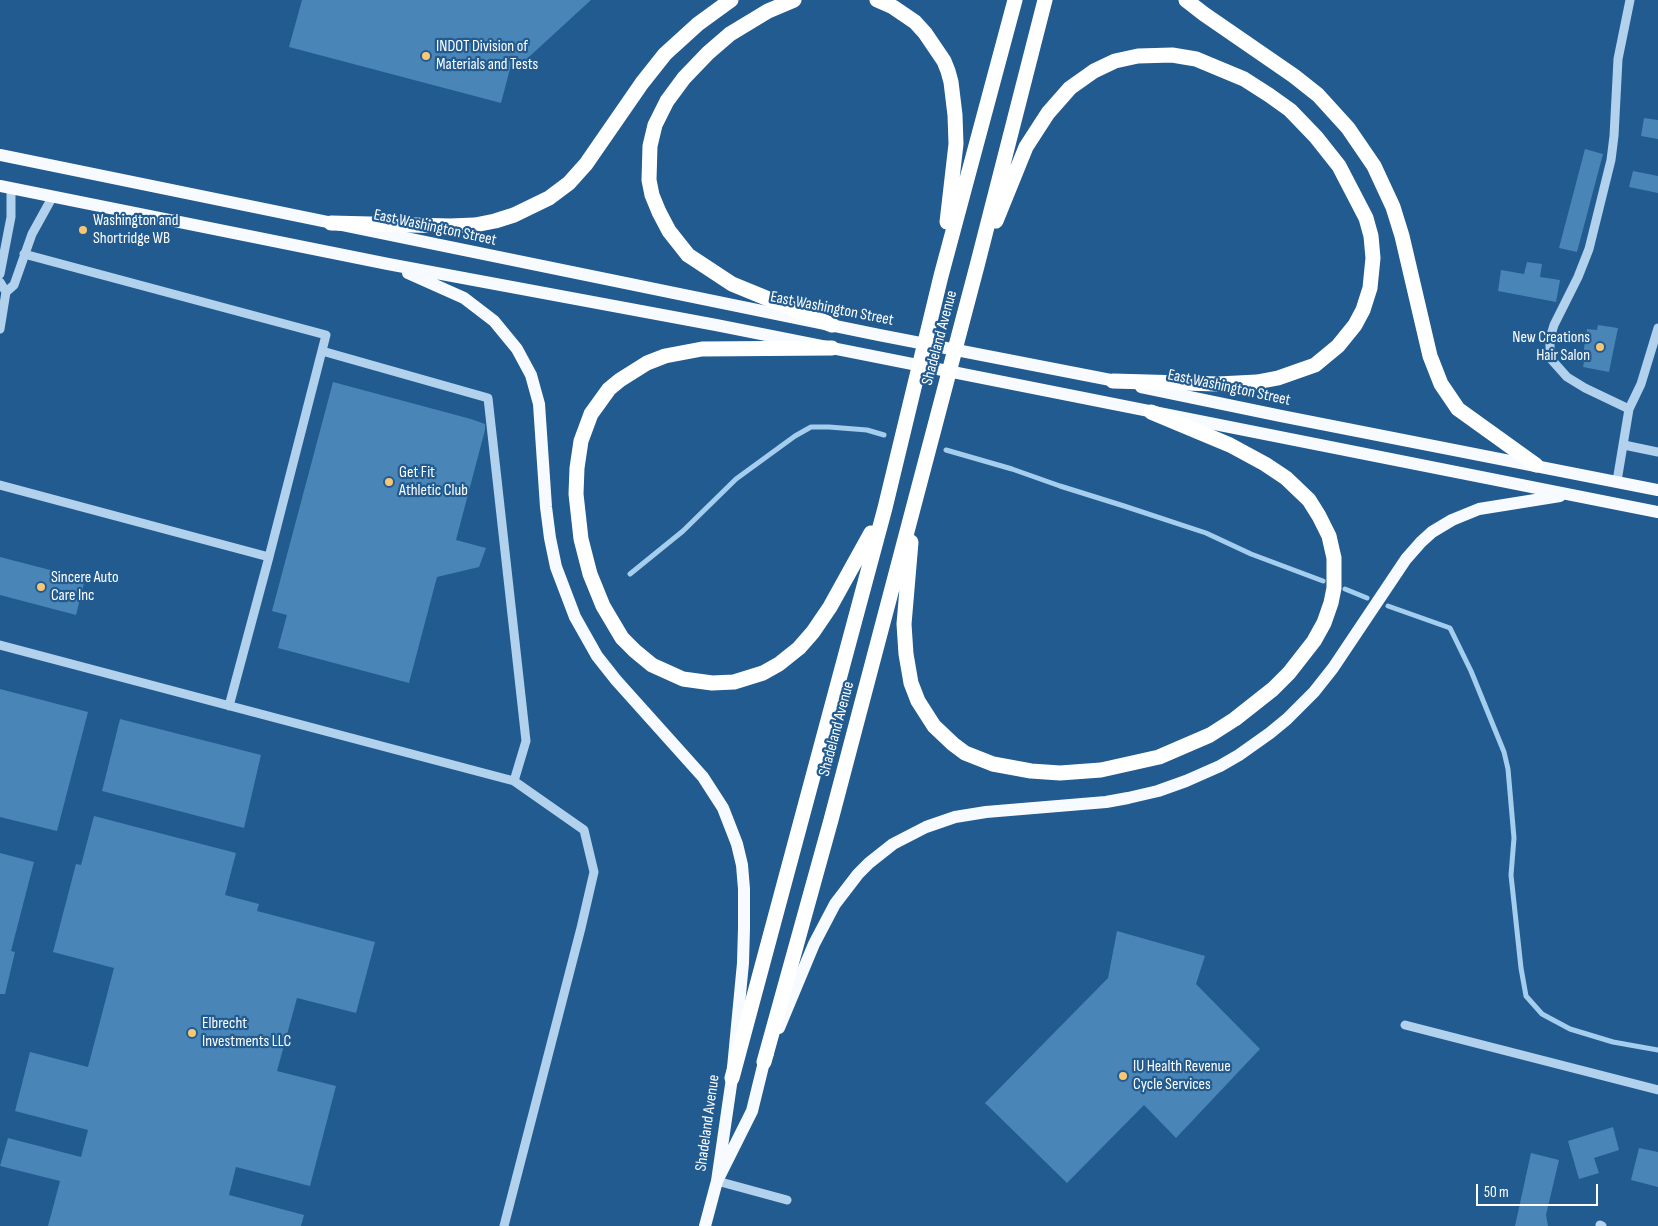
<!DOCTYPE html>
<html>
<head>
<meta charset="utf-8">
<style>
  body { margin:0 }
  #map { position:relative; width:1658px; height:1226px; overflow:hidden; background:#215b90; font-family:"Sofia Sans Condensed",sans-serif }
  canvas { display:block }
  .scale { position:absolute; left:1476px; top:1184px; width:122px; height:22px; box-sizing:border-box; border:2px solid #fff; border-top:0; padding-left:6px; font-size:15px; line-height:18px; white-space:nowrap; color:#fff; -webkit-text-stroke:4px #215b90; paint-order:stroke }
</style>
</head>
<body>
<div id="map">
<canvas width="1658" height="1226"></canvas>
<div class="scale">50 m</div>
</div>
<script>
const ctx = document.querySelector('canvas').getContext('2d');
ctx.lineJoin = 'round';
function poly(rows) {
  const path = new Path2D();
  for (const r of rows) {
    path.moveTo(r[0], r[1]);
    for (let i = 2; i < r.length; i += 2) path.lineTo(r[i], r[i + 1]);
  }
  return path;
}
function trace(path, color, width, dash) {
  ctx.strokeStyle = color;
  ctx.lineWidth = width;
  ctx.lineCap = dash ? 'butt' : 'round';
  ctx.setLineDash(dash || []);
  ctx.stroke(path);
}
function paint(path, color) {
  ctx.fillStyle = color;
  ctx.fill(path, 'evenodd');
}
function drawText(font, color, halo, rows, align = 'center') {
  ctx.font = font + ' "Sofia Sans Condensed",sans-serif';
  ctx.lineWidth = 4.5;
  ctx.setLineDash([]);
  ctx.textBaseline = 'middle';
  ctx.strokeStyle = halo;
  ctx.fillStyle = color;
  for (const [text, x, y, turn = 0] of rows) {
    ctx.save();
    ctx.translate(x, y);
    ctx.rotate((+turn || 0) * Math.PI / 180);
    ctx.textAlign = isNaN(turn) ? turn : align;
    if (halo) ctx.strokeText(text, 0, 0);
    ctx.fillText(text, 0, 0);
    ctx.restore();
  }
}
trace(poly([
  [946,450,1012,469,1060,486,1124,506,1206,533,1251,554,1323,581],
  [630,574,683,531,736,479,795,436,811,427,829,427,867,430,884,435],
  [1345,589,1367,598],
  [1388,606,1450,628,1471,671,1504,752,1508,769,1514,838,1511,875,1521,968,1526,996,1542,1014,1570,1029,1613,1042,1658,1050]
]), '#a5cded', 5);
paint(poly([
  [302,0,591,0,518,67,511,65,501,103,289,47],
  [1644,118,1658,120,1658,139,1641,136],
  [1585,149,1603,154,1577,252,1559,248],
  [1633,171,1658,176,1658,193,1629,187],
  [1527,262,1542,264,1540,277,1560,280,1556,302,1498,291,1501,270,1524,274],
  [1598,325,1618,328,1609,372,1583,367,1584,362,1582,361,1587,329,1597,330],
  [333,382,471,419,485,424,485,430,456,540,486,548,479,567,437,577,409,683,278,648,287,615,272,611],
  [0,557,85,579,76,615,0,595],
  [0,689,88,712,57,831,0,817],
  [120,719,261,755,244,828,102,791],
  [94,816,236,853,225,895,259,904,257,911,375,942,356,1013,297,998,277,1071,336,1086,310,1186,236,1167,229,1195,304,1215,301,1226,48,1226,60,1181,0,1166,8,1138,81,1157,88,1130,15,1111,30,1052,88,1067,114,968,53,952,76,864,81,865],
  [0,853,34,862,11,951,15,952,5,994,0,994],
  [1117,931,1205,956,1196,984,1260,1049,1176,1138,1144,1105,1067,1183,985,1103,1108,978],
  [1613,1127,1619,1150,1594,1158,1599,1173,1579,1179,1568,1141],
  [1639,1148,1658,1152,1658,1187,1631,1180],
  [1531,1153,1559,1160,1546,1215,1548,1226,1515,1226]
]), '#4a85b7');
trace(poly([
  [24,254,326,335,269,557],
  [0,274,11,217,11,188],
  [0,282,6,292,0,329],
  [6,292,14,285,32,234,53,196],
  [322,351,488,398,526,741,514,781],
  [1629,409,1585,388,1567,377,1550,358,1550,338,1554,325,1578,277,1589,249,1611,160,1614,136,1618,59,1630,0],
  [1624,445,1658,452],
  [1617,481,1629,409,1641,384,1658,328],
  [0,485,269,557,229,706],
  [0,645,514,781,584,830,594,872,581,928,504,1226],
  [1405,1025,1658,1090],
  [717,1181,787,1200],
  [1600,1225,1602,1226]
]), '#b2d1ec', 9);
trace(poly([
  [0,155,879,335,1121,382],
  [0,186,388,264,716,325,1658,512],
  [408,273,464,298,494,321,517,349,531,375,539,404,546,507,550,538,556,567,575,617,597,656,616,680,703,777,723,808,737,844,742,865,744,889,744,928,743,963,732,1078,717,1181,705,1226],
  [1141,387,1281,416,1658,490],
  [779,1028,814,944,835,904,858,874,869,863,893,844,926,827,955,817,986,812,1106,802,1128,798,1158,791,1186,781,1220,766,1239,755,1270,733,1287,719,1314,692,1333,668,1406,559,1421,542,1432,532,1452,520,1479,509,1560,496],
  [717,1181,752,1111,764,1062,768,1053]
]), '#f7fbff', 12);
trace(poly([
  [794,0,768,11,730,34,708,53,684,78,667,101,655,125,650,146,649,180,652,195,659,212,669,231,688,255,732,284,832,325],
  [877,0,893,7,915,22,925,33,944,61,948,71,951,82,955,115,956,144,947,222],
  [1186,0,1204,14,1294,76,1318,95,1348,128,1374,166,1393,207,1402,236,1430,356,1441,384,1458,409,1536,465],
  [996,221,1026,147,1048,113,1070,88,1094,71,1115,61,1138,56,1172,55,1196,59,1244,79,1269,95,1290,110,1316,137,1339,166,1366,218,1371,236,1373,258,1370,288,1363,310,1355,325,1338,346,1315,365,1278,378,1257,382,1218,384,1113,381],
  [331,223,450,226,475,225,495,221,514,215,549,198,569,183,586,164,642,83,665,54,698,24,731,0],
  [832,348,702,349,665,356,647,363,620,380,609,389,591,414,581,441,577,468,576,494,581,539,590,574,603,606,622,638,635,651,652,665,683,679,712,683,734,682,763,673,779,664,799,648,813,632,830,607,871,533],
  [911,542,904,624,906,654,911,683,918,701,934,726,953,744,965,753,993,764,1031,771,1060,773,1101,770,1159,757,1210,735,1235,719,1273,689,1289,673,1314,641,1324,623,1331,603,1334,588,1334,558,1329,536,1319,516,1309,500,1286,478,1265,464,1230,445,1151,412],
  [764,1062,831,820,977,266,1045,0],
  [732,1078,885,508,941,276,1015,0]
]), '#fff', 15);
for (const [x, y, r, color] of [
  [426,56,5,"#f9c673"],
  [83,230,5,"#f9c673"],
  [1600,347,5,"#f9c673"],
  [389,482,5,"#f9c673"],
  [41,587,5,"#f9c673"],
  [192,1033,5,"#f9c673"],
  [1123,1076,5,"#f9c673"]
]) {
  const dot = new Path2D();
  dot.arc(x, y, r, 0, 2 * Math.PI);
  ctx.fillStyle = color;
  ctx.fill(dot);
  trace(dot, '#215b90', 2);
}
drawText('16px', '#fff', '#215b90', [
  ["INDOT Division of",436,47],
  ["Materials and Tests",436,65],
  ["Washington and",93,221],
  ["Shortridge WB",93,239],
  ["New Creations",1590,338,"right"],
  ["Hair Salon",1590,356,"right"],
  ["Get Fit",399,473],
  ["Athletic Club",399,491],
  ["Sincere Auto",51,578],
  ["Care Inc",51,596],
  ["Elbrecht",202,1024],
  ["Investments LLC",202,1042],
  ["IU Health Revenue",1133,1067],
  ["Cycle Services",1133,1085]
], 'left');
drawText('16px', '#fff', '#215b90', [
  ["East Washington Street",435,228,12],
  ["East Washington Street",832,309,11],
  ["Shadeland Avenue",940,338,-75],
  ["East Washington Street",1229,388,12],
  ["Shadeland Avenue",837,729,-75],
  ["Shadeland Avenue",708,1123,-82]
]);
</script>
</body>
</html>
